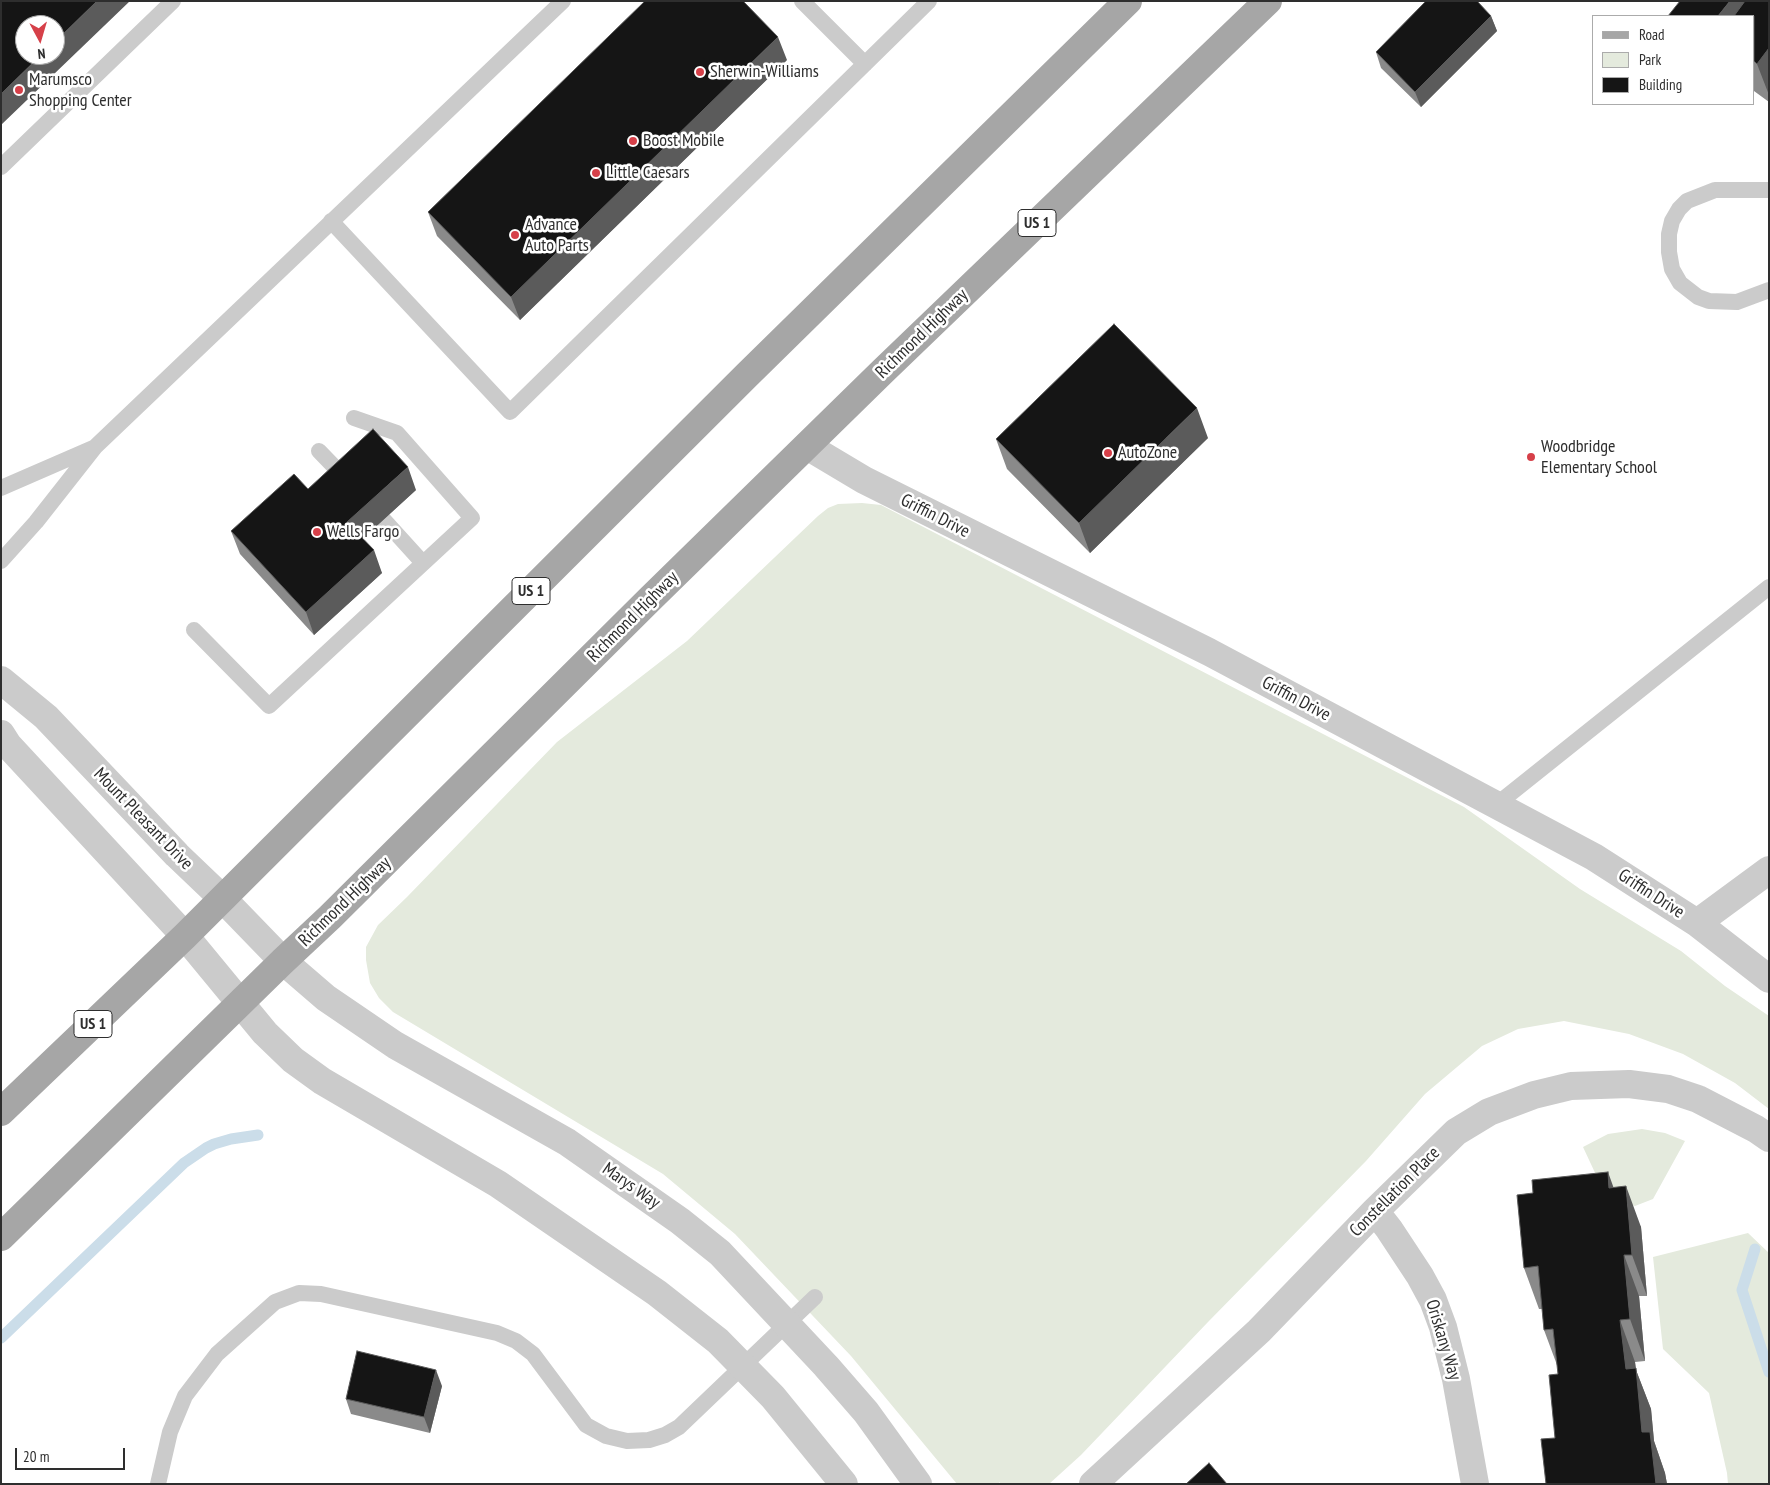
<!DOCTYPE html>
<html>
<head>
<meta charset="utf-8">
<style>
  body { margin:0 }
  #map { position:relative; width:1770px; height:1485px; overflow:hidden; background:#fff; font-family:"PT Sans Narrow",sans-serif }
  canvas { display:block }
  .frame { position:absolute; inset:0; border:2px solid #2e2e2e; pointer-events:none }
  .legend { position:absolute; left:1592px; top:15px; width:162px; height:90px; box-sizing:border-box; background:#fff; border:1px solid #ababab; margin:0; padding:6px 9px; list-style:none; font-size:15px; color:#2e2e2e }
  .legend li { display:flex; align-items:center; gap:10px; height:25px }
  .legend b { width:25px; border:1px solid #ababab }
  .north { position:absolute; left:15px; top:15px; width:50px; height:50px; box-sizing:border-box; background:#fff; border:1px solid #ababab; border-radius:50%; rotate:174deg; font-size:14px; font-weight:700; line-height:20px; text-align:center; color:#2e2e2e }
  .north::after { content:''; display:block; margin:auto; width:18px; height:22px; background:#d64049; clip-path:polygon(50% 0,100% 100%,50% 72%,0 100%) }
  .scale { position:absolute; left:15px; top:1448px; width:110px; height:22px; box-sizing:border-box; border:2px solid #2e2e2e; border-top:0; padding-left:6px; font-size:15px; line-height:18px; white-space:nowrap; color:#2e2e2e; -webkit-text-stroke:4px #fff; paint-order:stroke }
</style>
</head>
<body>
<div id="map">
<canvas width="1770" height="1485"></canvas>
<div class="frame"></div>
<ul class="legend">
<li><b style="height:6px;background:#a6a6a6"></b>Road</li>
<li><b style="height:14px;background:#e4eadd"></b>Park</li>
<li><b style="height:14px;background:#151515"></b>Building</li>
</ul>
<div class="north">N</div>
<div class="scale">20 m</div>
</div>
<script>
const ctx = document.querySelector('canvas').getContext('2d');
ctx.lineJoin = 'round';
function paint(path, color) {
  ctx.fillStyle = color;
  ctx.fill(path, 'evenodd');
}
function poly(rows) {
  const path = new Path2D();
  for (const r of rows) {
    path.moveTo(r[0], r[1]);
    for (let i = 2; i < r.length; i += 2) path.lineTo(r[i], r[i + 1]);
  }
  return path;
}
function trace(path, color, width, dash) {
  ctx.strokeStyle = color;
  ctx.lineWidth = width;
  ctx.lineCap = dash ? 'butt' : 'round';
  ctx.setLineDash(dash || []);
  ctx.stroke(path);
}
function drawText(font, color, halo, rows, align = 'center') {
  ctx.font = font + ' "PT Sans Narrow",sans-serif';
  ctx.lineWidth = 5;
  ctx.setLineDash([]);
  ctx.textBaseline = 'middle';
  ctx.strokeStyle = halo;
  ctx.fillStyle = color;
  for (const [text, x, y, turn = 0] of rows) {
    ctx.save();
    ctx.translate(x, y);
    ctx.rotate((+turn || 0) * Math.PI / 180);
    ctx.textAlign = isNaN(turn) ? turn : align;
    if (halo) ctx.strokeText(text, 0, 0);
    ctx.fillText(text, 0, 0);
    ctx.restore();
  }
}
paint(poly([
  [862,503,881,505,1464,807,1580,889,1681,951,1725,986,1769,1016,1769,1109,1735,1083,1683,1054,1629,1034,1564,1021,1518,1029,1482,1046,1425,1094,1366,1161,1208,1322,1081,1455,1049,1484,1000,1484,1000,1482,998,1484,957,1484,851,1356,735,1234,663,1174,393,1012,379,998,370,983,366,960,366,947,378,925,407,897,557,742,687,641,818,516,828,508,838,504],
  [1642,1129,1665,1133,1685,1141,1653,1199,1635,1206,1597,1197,1597,1177,1583,1147,1608,1134],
  [1748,1233,1769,1253,1769,1484,1728,1484,1727,1473,1709,1393,1663,1349,1653,1257]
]), '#e4eadd');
trace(poly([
  [1755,1249,1742,1290,1769,1372],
  [1,1338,184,1163,206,1148,214,1144,231,1139,258,1135]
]), '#cbdde9', 11);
trace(poly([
  [802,1,865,64],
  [1,167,173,1],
  [1769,190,1715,190,1687,201,1679,209,1672,221,1669,234,1669,252,1672,269,1680,283,1698,297,1709,301,1737,302,1769,290],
  [331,221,510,412,929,1],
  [319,451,347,480],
  [1,488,93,448],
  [384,520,423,563],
  [1,561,36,522,95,447,563,1],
  [194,630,269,706,472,518,397,433,354,418],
  [1496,805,1769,587],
  [158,1484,170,1432,185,1396,217,1354,275,1302,299,1293,321,1294,497,1333,516,1341,533,1354,586,1425,606,1436,627,1441,649,1440,665,1435,679,1427,815,1297]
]), '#cbcbcb', 16);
trace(poly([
  [807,446,864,480,1209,652,1594,857,1697,923,1769,979],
  [1,680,46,717,177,855,222,898,283,961,326,998,395,1045,567,1142,680,1221,720,1253,826,1366,866,1412,918,1484],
  [1,734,8,745,185,936,265,1033,293,1060,322,1081,498,1184,657,1293,718,1341,773,1397,844,1484],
  [1697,923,1769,870],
  [1375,1211,1389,1229,1420,1276,1433,1300,1443,1327,1456,1379,1475,1484],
  [1093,1484,1259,1331,1375,1211,1456,1132,1489,1112,1534,1095,1571,1086,1629,1084,1668,1089,1698,1099,1756,1129,1769,1138]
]), '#cbcbcb', 28);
trace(poly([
  [1,1112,185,936,746,376,1128,1],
  [1,1237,283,961,330,917,650,599,883,371,1268,1]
]), '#a6a6a6', 28);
paint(poly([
  [1769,1,1769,102,1754,91,1754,16],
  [1491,16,1497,31,1421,107,1381,68,1376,52],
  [787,60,520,320,437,236,428,212],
  [1208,438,1090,553,1007,469,996,439],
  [308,489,416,490,363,538,382,573,314,635,240,554,231,531],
  [1614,1187,1641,1227,1647,1296,1639,1296,1645,1361,1635,1362,1636,1370,1651,1409,1654,1441,1665,1473,1667,1484,1546,1484,1555,1438,1558,1374,1557,1365,1544,1330,1542,1309,1539,1309,1524,1268],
  [442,1386,430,1433,351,1414,346,1399]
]), '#8a8a8a');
paint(poly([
  [97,1,130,1,1,125,1,94,41,55,55,55,55,42],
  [1730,1,1769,1,1754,16,1718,16],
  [1491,16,1497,31,1421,107,1415,92],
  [778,37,787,60,520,320,511,297],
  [1769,48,1769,95,1757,64],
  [1197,408,1208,438,1090,553,1079,523],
  [408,467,416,490,356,545,347,522],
  [374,550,382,573,314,635,306,612],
  [1608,1172,1623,1214,1609,1188],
  [1626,1186,1641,1227,1647,1296,1632,1255],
  [1624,1255,1639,1296,1645,1361,1630,1319],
  [1620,1320,1635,1362,1636,1370,1651,1409,1654,1441,1665,1473,1667,1484,1656,1484,1626,1369],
  [436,1370,442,1386,430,1433,424,1417]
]), '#5b5b5b');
const building = poly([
  [1,1,97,1,55,42,55,25,25,25,25,55,41,55,1,94,1,1],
  [645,1,743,1,778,37,511,297,428,212,645,1],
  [1426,1,1477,1,1491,16,1415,92,1376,52,1426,1],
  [1680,1,1730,1,1718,16,1668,16,1680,1],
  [1745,1,1769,1,1769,48,1757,64,1754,61,1754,16,1734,16,1745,1],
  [1114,324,1197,408,1079,523,996,439,1114,324],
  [373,429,408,467,347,522,374,550,306,612,231,531,294,474,308,489,373,429],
  [1608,1172,1609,1188,1626,1186,1632,1255,1624,1255,1630,1319,1620,1320,1626,1369,1636,1368,1642,1432,1650,1432,1656,1484,1546,1484,1541,1439,1555,1438,1549,1375,1558,1374,1553,1329,1544,1330,1538,1266,1524,1268,1517,1195,1533,1193,1532,1180,1608,1172],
  [357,1351,436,1370,424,1417,346,1399,357,1351],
  [1209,1463,1227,1484,1186,1484,1209,1463]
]);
paint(building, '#151515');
trace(building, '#5b5b5b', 1);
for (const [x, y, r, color] of [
  [700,72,5,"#d64049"],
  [19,90,5,"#d64049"],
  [633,141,5,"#d64049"],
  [596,173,5,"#d64049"],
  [515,235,5,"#d64049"],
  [1108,453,5,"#d64049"],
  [1531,457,5,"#d64049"],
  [317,532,5,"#d64049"]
]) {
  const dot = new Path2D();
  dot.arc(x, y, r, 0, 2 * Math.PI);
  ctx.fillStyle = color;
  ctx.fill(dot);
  trace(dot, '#fff', 2);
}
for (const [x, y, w] of [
  [1037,223,38],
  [531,591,38],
  [93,1024,38]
]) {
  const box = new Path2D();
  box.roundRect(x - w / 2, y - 13.5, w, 27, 4);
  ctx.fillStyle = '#fff';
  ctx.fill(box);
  trace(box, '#2e2e2e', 1);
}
drawText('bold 16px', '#2e2e2e', null, [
  ["US 1",1037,223],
  ["US 1",531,591],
  ["US 1",93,1024]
]);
drawText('18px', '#2e2e2e', '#fff', [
  ["Sherwin-Williams",710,72],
  ["Marumsco",29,80],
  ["Shopping Center",29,101],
  ["Boost Mobile",643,141],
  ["Little Caesars",606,173],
  ["Advance",525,225],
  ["Auto Parts",525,246],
  ["Woodbridge",1541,447],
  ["Elementary School",1541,468],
  ["AutoZone",1118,453],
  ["Wells Fargo",327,532]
], 'left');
drawText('18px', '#2e2e2e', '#fff', [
  ["Richmond Highway",922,334,-44],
  ["Griffin Drive",935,516,27],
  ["Richmond Highway",633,617,-45],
  ["Griffin Drive",1296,699,28],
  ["Mount Pleasant Drive",143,819,46],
  ["Griffin Drive",1651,894,33],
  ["Richmond Highway",345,902,-44],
  ["Marys Way",631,1186,35],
  ["Constellation Place",1395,1192,-45],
  ["Oriskany Way",1443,1340,73]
]);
</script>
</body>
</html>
